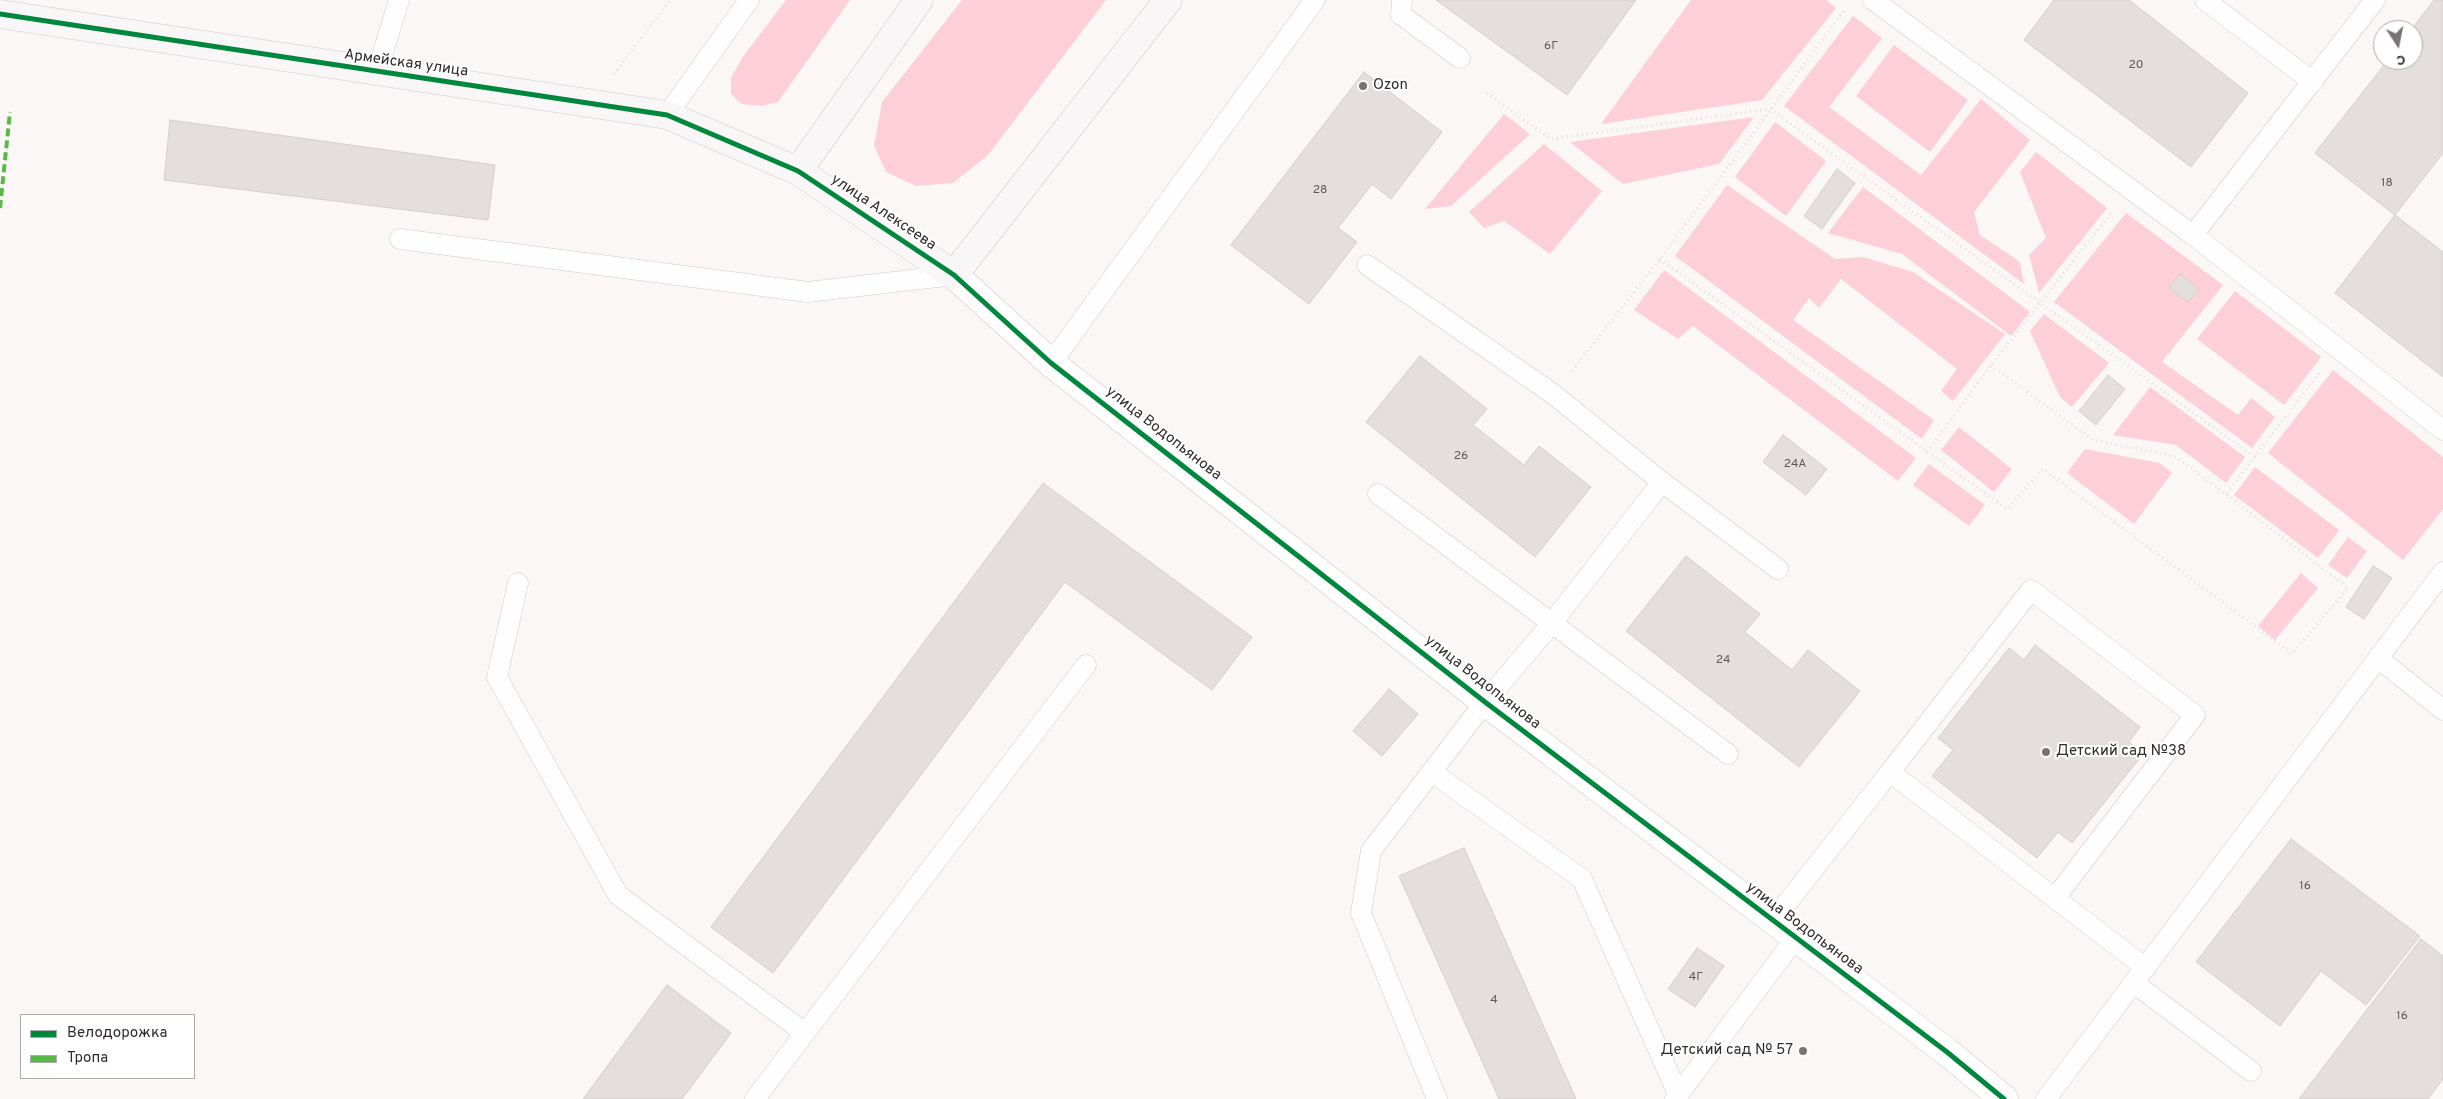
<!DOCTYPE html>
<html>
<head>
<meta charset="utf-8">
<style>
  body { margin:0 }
  #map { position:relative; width:2443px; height:1099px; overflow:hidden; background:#fcf7f7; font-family:Overpass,sans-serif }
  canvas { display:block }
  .legend { position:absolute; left:20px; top:1014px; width:175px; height:65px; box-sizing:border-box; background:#fff; border:1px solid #adaaaa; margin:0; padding:6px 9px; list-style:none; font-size:15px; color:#322a2b }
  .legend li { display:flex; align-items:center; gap:10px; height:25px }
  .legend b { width:25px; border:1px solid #adaaaa }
  .north { position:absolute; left:2373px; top:20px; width:50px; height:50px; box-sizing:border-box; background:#fff; border:1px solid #adaaaa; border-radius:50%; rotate:169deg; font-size:14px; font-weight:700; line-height:20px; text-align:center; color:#322a2b }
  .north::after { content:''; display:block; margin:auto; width:18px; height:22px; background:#797272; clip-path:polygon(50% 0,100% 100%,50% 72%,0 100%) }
</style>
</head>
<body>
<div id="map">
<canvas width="2443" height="1099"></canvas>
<ul class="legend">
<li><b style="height:6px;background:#00873e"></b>Велодорожка</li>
<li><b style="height:6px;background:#58b947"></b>Тропа</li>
</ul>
<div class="north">С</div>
</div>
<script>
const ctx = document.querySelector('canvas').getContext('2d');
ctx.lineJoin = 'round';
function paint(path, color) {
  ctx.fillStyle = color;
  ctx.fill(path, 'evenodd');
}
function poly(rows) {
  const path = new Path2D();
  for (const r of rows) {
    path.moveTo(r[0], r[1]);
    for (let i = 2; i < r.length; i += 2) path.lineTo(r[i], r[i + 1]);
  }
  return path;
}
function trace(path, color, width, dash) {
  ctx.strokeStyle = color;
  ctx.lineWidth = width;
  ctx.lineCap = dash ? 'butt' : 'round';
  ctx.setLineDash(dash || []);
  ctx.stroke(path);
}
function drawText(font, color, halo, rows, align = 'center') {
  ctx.font = font + ' Overpass,sans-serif';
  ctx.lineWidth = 4;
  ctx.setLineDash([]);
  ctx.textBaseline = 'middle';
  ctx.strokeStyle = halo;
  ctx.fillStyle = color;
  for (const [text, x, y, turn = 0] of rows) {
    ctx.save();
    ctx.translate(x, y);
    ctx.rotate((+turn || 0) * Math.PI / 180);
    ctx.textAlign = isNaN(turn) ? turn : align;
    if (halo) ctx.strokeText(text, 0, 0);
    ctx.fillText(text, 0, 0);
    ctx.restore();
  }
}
paint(poly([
  [786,0,850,0,778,102,761,106,742,104,731,94,731,78,742,58],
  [962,0,1106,0,988,155,953,183,916,186,886,172,874,145,882,102],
  [1691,0,1826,0,1836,8,1762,100,1601,124],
  [1853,16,1882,38,1829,107,1921,175,1981,99,2030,140,1974,212,1980,235,2020,262,2024,284,1784,106],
  [1894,45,1968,100,1930,152,1856,96],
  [1504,114,1530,134,1451,206,1425,209],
  [1754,117,1719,164,1623,184,1570,142],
  [1775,122,1826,161,1786,216,1735,177],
  [1544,144,1602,191,1550,254,1504,221,1484,228,1469,212],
  [2036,152,2107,208,2039,293,2029,255,2046,238,2020,172],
  [1727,185,1835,259,1863,257,1913,272,2005,334,1953,401,1941,391,1957,369,1841,279,1819,308,1809,298,1793,320,1934,420,1922,439,1675,256],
  [1863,187,2030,312,2011,336,1902,254,1828,233],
  [2126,213,2223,285,2162,362,2238,415,2251,398,2275,417,2252,448,2054,302],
  [1664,270,1916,458,1898,481,1693,326,1678,339,1634,310],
  [2235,291,2321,357,2284,405,2197,339],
  [2044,314,2109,363,2072,407,2060,397,2030,331],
  [2333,370,2443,457,2443,509,2403,560,2268,453],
  [2150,387,2245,457,2226,483,2176,445,2113,435],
  [1959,427,2012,469,1994,492,1941,450],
  [2085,449,2160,463,2172,473,2134,524,2067,473],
  [1929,464,1985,505,1969,526,1913,485],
  [2255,467,2339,530,2318,558,2234,495],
  [2348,537,2367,551,2347,578,2328,565],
  [2301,573,2318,588,2275,640,2258,626]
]), '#fdcfd8');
const building = poly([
  [1436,0,1636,0,1567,95,1436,0],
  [2054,0,2129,0,2248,93,2191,167,2024,40,2054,0],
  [2434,0,2443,0,2443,153,2395,215,2443,252,2443,377,2335,293,2395,215,2315,153,2388,60,2413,60,2413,30,2411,30,2434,0],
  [1364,72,1442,132,1391,199,1372,184,1338,228,1357,242,1309,304,1231,245,1364,72],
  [170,120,495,165,488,220,164,180,170,120],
  [1837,169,1855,183,1822,229,1804,216,1837,169],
  [2180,274,2199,289,2188,302,2169,287,2180,274],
  [1420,356,1487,409,1473,425,1524,465,1539,446,1591,487,1535,557,1366,422,1420,356],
  [2108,375,2125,389,2096,425,2079,411,2108,375],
  [1783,435,1827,469,1806,495,1763,462,1783,435],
  [1043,483,1252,637,1212,690,1065,582,773,973,711,927,1043,483],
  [1686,556,1760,614,1745,632,1792,670,1808,650,1860,691,1799,767,1626,631,1686,556],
  [2373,566,2392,578,2364,619,2346,607,2373,566],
  [2035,645,2140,727,2129,742,2143,754,2072,843,2058,832,2037,858,1932,776,1953,750,1938,738,2009,648,2024,660,2035,645],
  [1389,689,1418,714,1382,756,1353,731,1389,689],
  [2291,839,2420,936,2366,1005,2321,971,2280,1026,2196,962,2291,839],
  [1464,848,1576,1099,1499,1099,1399,876,1464,848],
  [2421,939,2443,956,2443,1079,2428,1099,2299,1099,2421,939],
  [1697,948,1724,966,1695,1007,1668,989,1697,948],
  [667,985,731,1033,682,1099,583,1099,667,985]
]);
paint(building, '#e5dedf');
trace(building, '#d3cdce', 1);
const lane = poly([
  [1402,0,1401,15,1460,58],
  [1873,0,2193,235,2443,430],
  [2205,0,2313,82],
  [377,72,399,0],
  [667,115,749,0],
  [2193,235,2375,0],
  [400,239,808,292,954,275],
  [1367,265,1553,394,1662,482,1778,569],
  [1051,363,1315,0],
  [1378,494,1728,754],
  [518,583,497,677,618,895,805,1033,755,1099],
  [2378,658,2443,710],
  [1433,773,1582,879,1678,1094],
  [2055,898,2195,715,2031,590,1890,772,2146,968],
  [1772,922,1890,772],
  [2134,983,2251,1071],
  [805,1033,1086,665],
  [1437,1099,1361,913,1371,851,1485,702,1552,623,1662,482],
  [1675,1099,1795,939],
  [2046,1099,2443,572]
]);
const street = poly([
  [954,275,1051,363,1485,702,1947,1052,2004,1099]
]);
const secondary = poly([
  [0,14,667,115,798,171,954,275,1168,0],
  [798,171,919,0]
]);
trace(lane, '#cfc9ca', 21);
trace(street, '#cfc9ca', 29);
trace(secondary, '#cfc9ca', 29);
trace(poly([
  [614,74,670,0],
  [1487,93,1551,139,1770,109,2255,457],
  [1660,259,2007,509,2043,469,2292,654,2348,588,2226,494],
  [1991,365,2093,440,2174,456,2226,494,2320,372],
  [1572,371,1660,259,1845,9],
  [1927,452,1991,365,2112,212]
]), '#e1dede', 3, [1, 4]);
trace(lane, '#fffefe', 20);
trace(street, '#fffefe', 28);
trace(secondary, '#f9f6f7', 28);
trace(poly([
  [0,208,10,112]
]), '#58b947', 4, [8, 4]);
trace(poly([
  [0,14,667,115,798,171,954,275,1051,363,1485,702,1947,1052,2004,1099]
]), '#00873e', 5);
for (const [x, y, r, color] of [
  [1363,86,5,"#797272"],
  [2046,752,5,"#797272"],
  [1803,1051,5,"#797272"]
]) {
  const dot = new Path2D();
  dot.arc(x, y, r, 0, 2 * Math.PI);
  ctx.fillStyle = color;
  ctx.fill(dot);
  trace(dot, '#fff', 2);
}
drawText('12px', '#605859', null, [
  ["6Г",1551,47],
  ["20",2136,66],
  ["18",2387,184],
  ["28",1320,191],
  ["26",1461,457],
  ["24А",1795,465],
  ["24",1723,661],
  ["16",2305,887],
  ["4Г",1696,978],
  ["4",1494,1001],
  ["16",2402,1017]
]);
drawText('15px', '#322a2b', '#fff', [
  ["Армейская улица",406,64,8],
  ["улица Алексеева",883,213,34],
  ["улица Водопьянова",1163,434,38],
  ["улица Водопьянова",1482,683,38],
  ["улица Водопьянова",1804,929,37]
]);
drawText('15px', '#322a2b', '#fff', [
  ["Ozon",1373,86],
  ["Детский сад №38",2056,752],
  ["Детский сад № 57",1793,1051,"right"]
], 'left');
</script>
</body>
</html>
